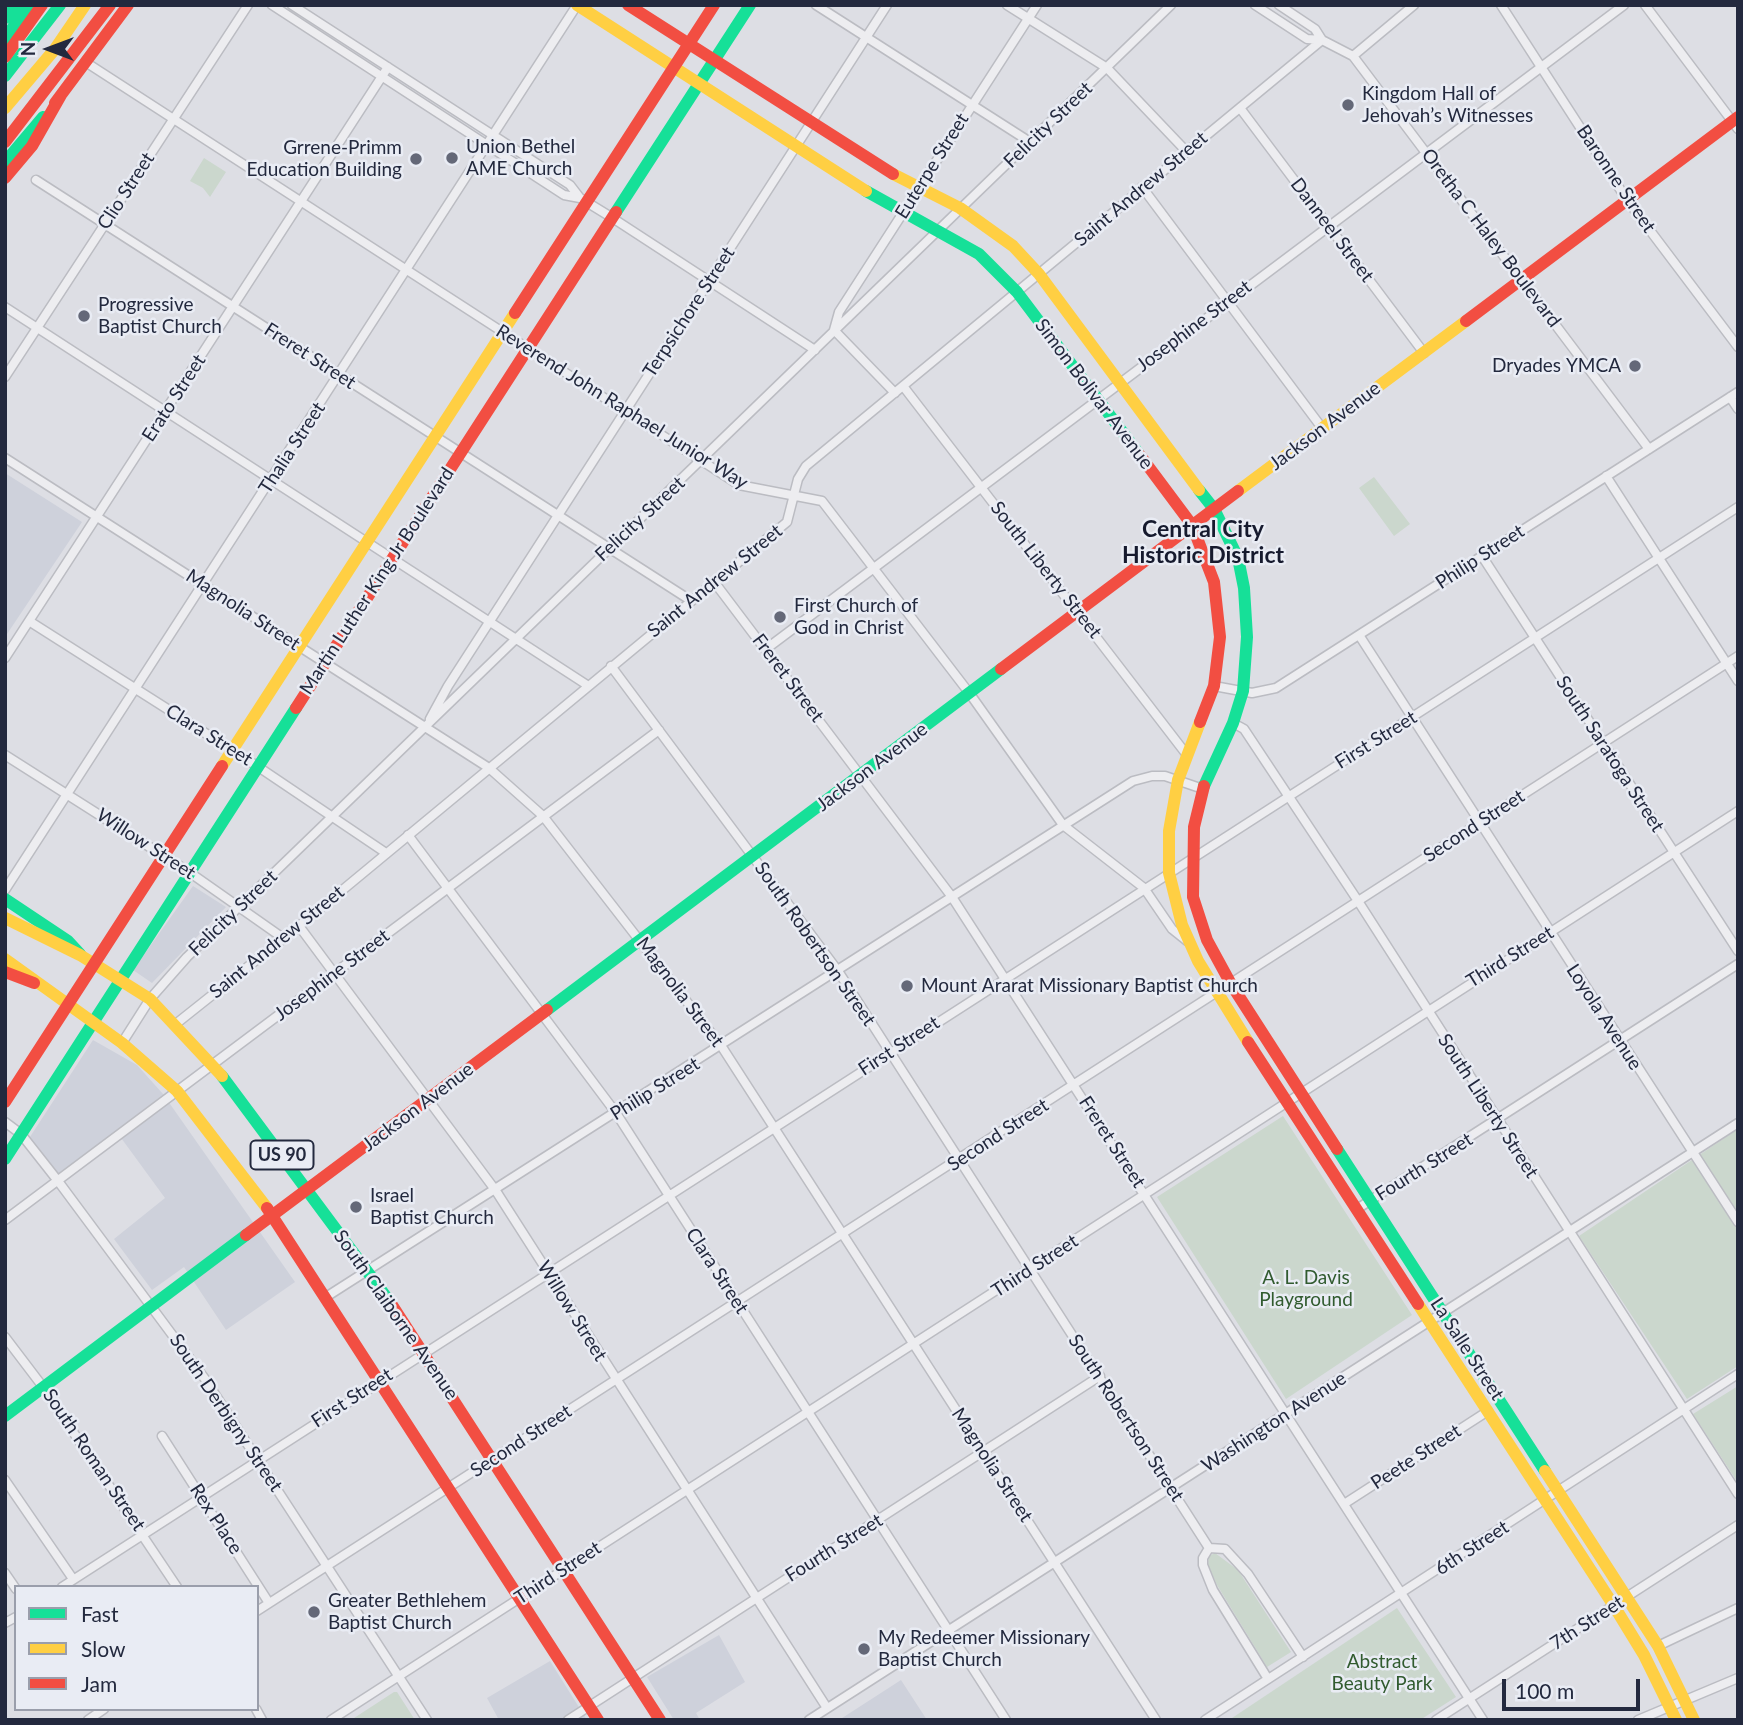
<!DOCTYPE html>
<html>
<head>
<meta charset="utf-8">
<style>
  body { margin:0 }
  #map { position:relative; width:1743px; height:1725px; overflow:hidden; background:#dddee4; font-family:Lato,sans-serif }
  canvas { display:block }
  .frame { position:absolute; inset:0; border:7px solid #23293e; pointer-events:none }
  .legend { position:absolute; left:14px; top:1585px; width:245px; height:126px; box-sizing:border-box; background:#e9ecf4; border:2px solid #9a9eab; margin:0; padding:9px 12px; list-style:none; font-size:21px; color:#23293e }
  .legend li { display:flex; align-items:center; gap:14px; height:35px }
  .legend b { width:35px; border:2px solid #9a9eab }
  .north { position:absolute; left:14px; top:14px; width:70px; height:70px; -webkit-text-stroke:5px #e9ecf4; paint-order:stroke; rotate:270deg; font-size:19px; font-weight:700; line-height:28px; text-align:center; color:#23293e }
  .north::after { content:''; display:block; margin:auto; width:24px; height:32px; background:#23293e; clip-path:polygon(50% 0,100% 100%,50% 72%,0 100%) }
  .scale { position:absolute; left:1502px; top:1679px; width:138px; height:32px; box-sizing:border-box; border:4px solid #23293e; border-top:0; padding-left:9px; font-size:21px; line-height:24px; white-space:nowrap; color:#23293e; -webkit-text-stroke:5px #e9ecf4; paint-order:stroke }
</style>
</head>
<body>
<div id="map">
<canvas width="1743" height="1725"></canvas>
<div class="frame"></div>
<ul class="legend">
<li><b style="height:9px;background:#16e098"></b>Fast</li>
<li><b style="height:9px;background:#ffcf43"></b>Slow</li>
<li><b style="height:9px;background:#f24e42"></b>Jam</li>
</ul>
<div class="north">N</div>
<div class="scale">100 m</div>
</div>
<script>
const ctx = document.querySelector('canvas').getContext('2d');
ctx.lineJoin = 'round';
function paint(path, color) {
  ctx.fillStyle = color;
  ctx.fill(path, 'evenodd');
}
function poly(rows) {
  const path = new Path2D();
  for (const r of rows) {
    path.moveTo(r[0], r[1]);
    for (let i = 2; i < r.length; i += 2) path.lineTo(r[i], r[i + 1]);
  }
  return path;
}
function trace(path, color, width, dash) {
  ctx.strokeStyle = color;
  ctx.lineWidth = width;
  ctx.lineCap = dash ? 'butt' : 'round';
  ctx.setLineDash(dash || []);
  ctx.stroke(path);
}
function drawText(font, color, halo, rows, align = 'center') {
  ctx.font = font + ' Lato,sans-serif';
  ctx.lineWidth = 5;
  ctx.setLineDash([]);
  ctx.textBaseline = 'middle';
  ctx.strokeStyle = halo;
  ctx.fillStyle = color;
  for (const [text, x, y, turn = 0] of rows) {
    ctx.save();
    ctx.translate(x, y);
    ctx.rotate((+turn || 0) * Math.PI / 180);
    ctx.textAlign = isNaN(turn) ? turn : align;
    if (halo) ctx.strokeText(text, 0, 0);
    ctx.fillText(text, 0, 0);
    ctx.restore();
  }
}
paint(poly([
  [5,473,82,522,5,637],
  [193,886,226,907,152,983,133,970],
  [93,1040,137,1065,163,1094,295,1282,226,1330,184,1267,152,1290,114,1239,165,1198,116,1131,58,1175,28,1140],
  [719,1635,745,1682,696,1713,700,1720,674,1720,647,1677],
  [550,1661,587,1720,499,1720,487,1698],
  [901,1680,927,1720,839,1720]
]), '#ced1db');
paint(poly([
  [204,158,226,172,210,197,203,188,190,181],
  [1374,477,1410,524,1394,536,1359,488],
  [1283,1116,1412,1315,1286,1399,1157,1197],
  [1738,1129,1738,1366,1687,1399,1579,1236],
  [1738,1386,1738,1483,1693,1414],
  [1215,1553,1238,1570,1291,1652,1267,1667,1217,1585,1208,1565,1209,1556],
  [1397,1608,1456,1697,1420,1720,1229,1720],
  [394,1692,397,1692,415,1720,351,1720]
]), '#cbd7cd');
const street = poly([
  [272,5,564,195,580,198,611,217,815,350],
  [292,5,570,185,580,198],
  [816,5,1030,142],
  [1007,5,1107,68,1186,151],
  [1255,5,1307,39,1322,40,1353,56,1649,449],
  [1279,5,1315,29,1322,40],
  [1501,5,1627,200,1738,347],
  [1645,5,1738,129],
  [1353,56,1414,5],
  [87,63,739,485,822,501,970,694,1063,825,1144,888,1172,929,1187,941],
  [1240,108,1424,353],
  [36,180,690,600],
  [1142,187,1322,428],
  [5,307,587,685],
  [5,377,248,5],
  [903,386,1187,755],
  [895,393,834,330,839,312,1037,5],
  [1730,397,1738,409],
  [5,458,489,768,543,816,722,1047,1156,1720],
  [1606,476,1738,681],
  [1482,556,1738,951],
  [715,583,952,897,1483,1720],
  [29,621,257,766,386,853],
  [1359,635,1738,1222],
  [766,649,1624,5],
  [5,658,388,67],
  [611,666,838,971,1209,1548],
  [1214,686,1252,693,1276,688,1738,392],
  [430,719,448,686,887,5],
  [1233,723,1244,729,1358,901,1738,1494],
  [5,755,189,872,283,938],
  [408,835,616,1113,1006,1720],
  [5,890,577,5],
  [299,926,496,1191,827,1708],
  [177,1023,299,926,787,522,798,479,806,466,1322,40],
  [122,1043,150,999,187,957,1171,5],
  [5,1122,21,1134,58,1181,205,1379,427,1720],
  [1357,1209,1738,964],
  [5,1220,659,730],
  [326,1297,1133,781,1152,776,1165,776,1203,789],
  [5,1337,43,1387,177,1587],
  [162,1436,269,1603],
  [5,1480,73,1579],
  [1344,1504,1488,1411],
  [5,1573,16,1589],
  [62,1587,1738,507],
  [257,1611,1738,656],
  [5,1623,16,1617],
  [1658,1646,1738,1608],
  [1268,1679,1213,1590,1203,1565,1203,1558,1209,1548,1225,1549,1248,1574,1303,1657],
  [256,1709,262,1720],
  [88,1720,104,1709],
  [331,1720,1738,811],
  [568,1720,1100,1376],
  [809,1720,1738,1123],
  [1205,1720,1738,1374],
  [1436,1720,1738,1525],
  [1638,1720,1738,1678]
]);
trace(street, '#bbbcc2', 11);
trace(street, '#ededf0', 8);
trace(poly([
  [5,18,14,5],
  [5,39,28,5],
  [5,76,60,5],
  [5,162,43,117],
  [866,191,979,254,1017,292,1139,454],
  [616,212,750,5],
  [1199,490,1214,509,1238,558,1244,588,1247,637,1243,691,1233,723,1204,786],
  [5,899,68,941,80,954],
  [547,1010,1001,669],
  [222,1076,390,1302],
  [1337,1149,1545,1471],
  [5,1159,296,708],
  [5,1416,246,1235]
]), '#16e098', 12);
trace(poly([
  [577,5,866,191],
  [5,108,55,49,85,5],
  [893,174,960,208,1013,246,1039,274,1199,490],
  [1238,491,1466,321],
  [1200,722,1178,780,1169,831,1169,873,1182,925,1198,961,1248,1042],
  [222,766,515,313],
  [5,918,80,955,150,999,222,1076],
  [5,959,122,1043,177,1091,267,1208],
  [1418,1304,1614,1606,1644,1655,1676,1720],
  [1545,1471,1658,1646,1694,1720]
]), '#ffcf43', 12);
trace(poly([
  [628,5,893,174],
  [5,57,42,5],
  [55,103,128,5],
  [5,142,110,5],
  [5,178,32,146,61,95],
  [515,313,714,5],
  [1466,321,1738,117],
  [1139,454,1192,525,1214,582,1220,637,1214,686,1200,722],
  [1001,669,1238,491],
  [296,708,616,212],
  [1204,786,1194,827,1193,897,1207,940,1231,984,1337,1149],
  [5,972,34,983],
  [1248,1042,1418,1304],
  [5,1102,222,766],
  [267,1208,598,1720],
  [246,1235,547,1010],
  [390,1302,660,1720]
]), '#f24e42', 12);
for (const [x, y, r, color] of [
  [1348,105,7,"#646878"],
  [452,158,7,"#646878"],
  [416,159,7,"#646878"],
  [84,316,7,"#646878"],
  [1635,366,7,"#646878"],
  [780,617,7,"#646878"],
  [907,986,7,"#646878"],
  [356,1207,7,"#646878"],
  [314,1612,7,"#646878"],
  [864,1649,7,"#646878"]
]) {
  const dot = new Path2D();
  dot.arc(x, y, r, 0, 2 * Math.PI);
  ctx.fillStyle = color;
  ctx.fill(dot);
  trace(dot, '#e9ecf4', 2.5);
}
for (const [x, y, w] of [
  [282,1155,63]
]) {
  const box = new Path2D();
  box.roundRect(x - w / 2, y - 14.5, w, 29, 5);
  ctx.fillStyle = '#e9ecf4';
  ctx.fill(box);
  trace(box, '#23293e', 2);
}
drawText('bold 18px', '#23293e', null, [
  ["US 90",282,1155]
]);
drawText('19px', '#23293e', '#e9ecf4', [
  ["Kingdom Hall of",1362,94],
  ["Jehovah’s Witnesses",1362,116],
  ["Union Bethel",466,147],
  ["AME Church",466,169],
  ["Grrene-Primm",402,148,"right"],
  ["Education Building",402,170,"right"],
  ["Progressive",98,305],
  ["Baptist Church",98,327],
  ["Dryades YMCA",1621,366,"right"],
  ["First Church of",794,606],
  ["God in Christ",794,628],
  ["Mount Ararat Missionary Baptist Church",921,986],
  ["Israel",370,1196],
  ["Baptist Church",370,1218],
  ["Greater Bethlehem",328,1601],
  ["Baptist Church",328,1623],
  ["My Redeemer Missionary",878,1638],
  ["Baptist Church",878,1660]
], 'left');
drawText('19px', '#23293e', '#e9ecf4', [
  ["Felicity Street",1048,125,-44],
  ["Euterpe Street",932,166,-58],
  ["Baronne Street",1616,179,56],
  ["Saint Andrew Street",1141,189,-40],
  ["Clio Street",126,191,-57],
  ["Danneel Street",1332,230,53],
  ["Oretha C Haley Boulevard",1491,238,53],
  ["Terpsichore Street",689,312,-57],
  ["Josephine Street",1194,326,-37],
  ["Freret Street",310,356,33],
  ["Simon Bolivar Avenue",1094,394,53],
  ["Erato Street",174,398,-57],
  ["Reverend John Raphael Junior Way",622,407,32],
  ["Jackson Avenue",1325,426,-37],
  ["Thalia Street",292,448,-57],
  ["Felicity Street",640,519,-43],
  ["Philip Street",1480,557,-33],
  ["South Liberty Street",1046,570,52],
  ["Martin Luther King Jr Boulevard",377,581,-57],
  ["Saint Andrew Street",715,581,-39],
  ["Magnolia Street",243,610,33],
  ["Freret Street",788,678,53],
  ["Clara Street",209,735,32],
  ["First Street",1376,740,-32],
  ["South Saratoga Street",1610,754,57],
  ["Jackson Avenue",872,767,-37],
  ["Second Street",1474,826,-33],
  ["Willow Street",146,844,33],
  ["Felicity Street",233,913,-44],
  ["Saint Andrew Street",277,942,-39],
  ["South Robertson Street",815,944,55],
  ["Third Street",1510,957,-32],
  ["Josephine Street",332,975,-37],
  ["Magnolia Street",680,992,53],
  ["Loyola Avenue",1604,1017,57],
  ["First Street",899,1046,-33],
  ["Philip Street",655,1089,-32],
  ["South Liberty Street",1488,1106,57],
  ["Jackson Avenue",418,1107,-37],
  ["Second Street",998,1135,-33],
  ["Freret Street",1112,1142,57],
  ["Fourth Street",1424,1167,-32],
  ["Third Street",1035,1266,-33],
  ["Clara Street",717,1271,57],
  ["Willow Street",572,1311,58],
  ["South Claiborne Avenue",396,1315,55],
  ["La Salle Street",1467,1349,57],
  ["First Street",352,1398,-33],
  ["South Derbigny Street",226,1413,56],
  ["South Robertson Street",1126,1418,57],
  ["Washington Avenue",1274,1422,-33],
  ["Second Street",521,1441,-33],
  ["Peete Street",1416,1457,-33],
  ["South Roman Street",94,1460,56],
  ["Magnolia Street",992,1465,57],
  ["Rex Place",216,1519,57],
  ["Fourth Street",834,1548,-32],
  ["6th Street",1472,1548,-33],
  ["Third Street",558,1573,-33],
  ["7th Street",1587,1623,-33]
]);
drawText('19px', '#315b2f', '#e9ecf4', [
  ["A. L. Davis",1306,1278],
  ["Playground",1306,1300],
  ["Abstract",1382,1662],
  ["Beauty Park",1382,1684]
]);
drawText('bold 23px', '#161a2e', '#e9ecf4', [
  ["Central City",1203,530],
  ["Historic District",1203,556]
]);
</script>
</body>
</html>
